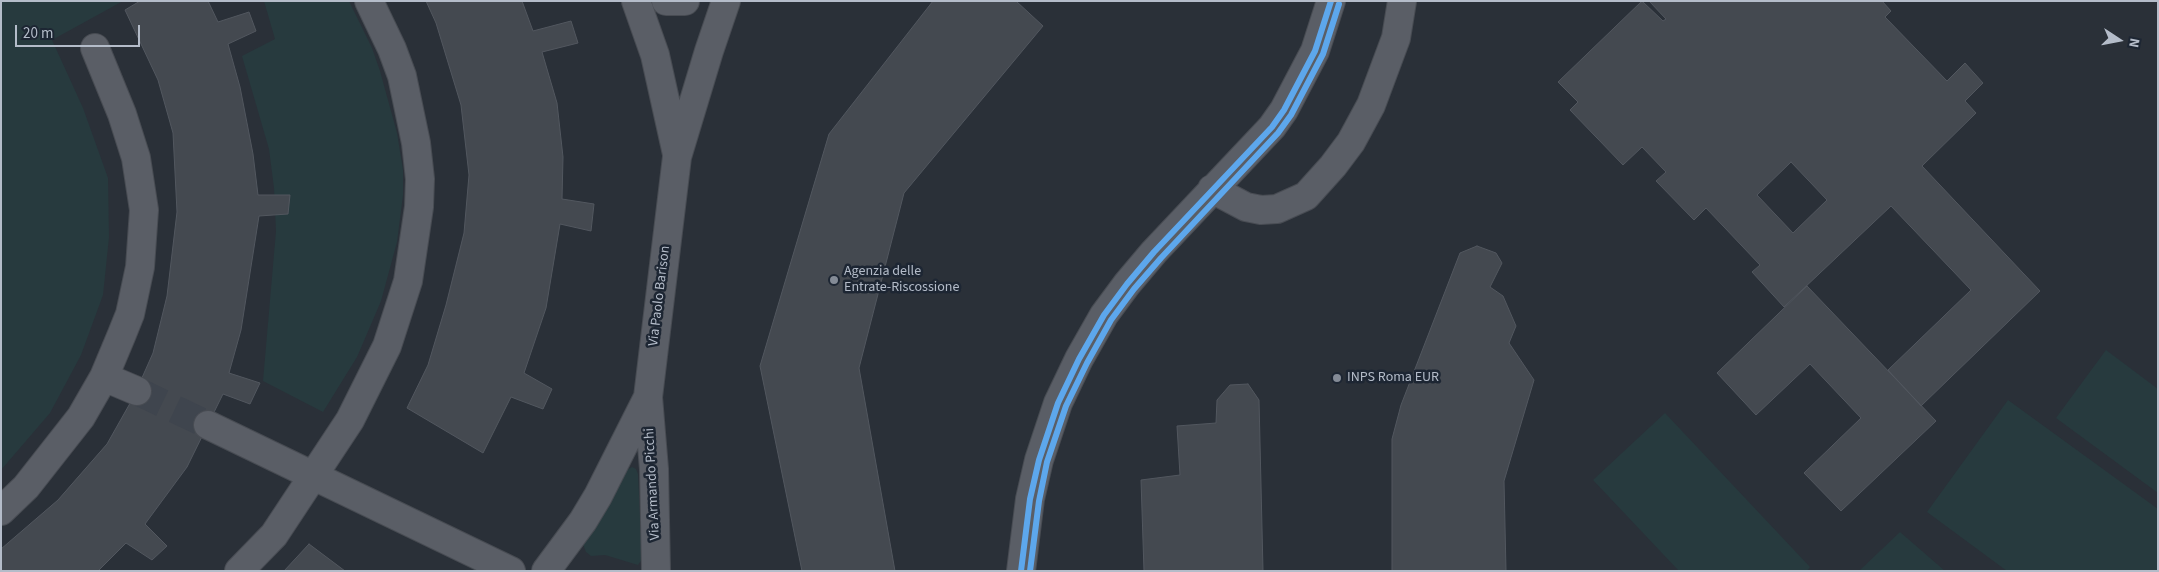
<!DOCTYPE html>
<html>
<head>
<meta charset="utf-8">
<style>
  body { margin:0 }
  #map { position:relative; width:2159px; height:572px; overflow:hidden; background:#2a3038; font-family:"Source Sans 3",sans-serif }
  canvas { display:block }
  .frame { position:absolute; inset:0; border:2px solid #b4bcc9; pointer-events:none }
  .north { position:absolute; left:2094px; top:15px; width:50px; height:50px; -webkit-text-stroke:4px #1d2633; paint-order:stroke; rotate:101deg; font-size:14px; font-weight:700; line-height:20px; text-align:center; color:#b4bcc9 }
  .north::after { content:''; display:block; margin:auto; width:18px; height:22px; background:#b4bcc9; clip-path:polygon(50% 0,100% 100%,50% 72%,0 100%) }
  .scale { position:absolute; left:15px; top:25px; width:125px; height:22px; box-sizing:border-box; border:2px solid #b4bcc9; border-top:0; padding-left:6px; font-size:15px; line-height:18px; white-space:nowrap; color:#b4bcc9; -webkit-text-stroke:4px #1d2633; paint-order:stroke }
</style>
</head>
<body>
<div id="map">
<canvas width="2159" height="572"></canvas>
<div class="frame"></div>
<div class="north">N</div>
<div class="scale">20 m</div>
</div>
<script>
const ctx = document.querySelector('canvas').getContext('2d');
ctx.lineJoin = 'round';
function paint(path, color) {
  ctx.fillStyle = color;
  ctx.fill(path, 'evenodd');
}
function poly(rows) {
  const path = new Path2D();
  for (const r of rows) {
    path.moveTo(r[0], r[1]);
    for (let i = 2; i < r.length; i += 2) path.lineTo(r[i], r[i + 1]);
  }
  return path;
}
function trace(path, color, width, dash) {
  ctx.strokeStyle = color;
  ctx.lineWidth = width;
  ctx.lineCap = dash ? 'butt' : 'round';
  ctx.setLineDash(dash || []);
  ctx.stroke(path);
}
function drawText(font, color, halo, rows, align = 'center') {
  ctx.font = font + ' "Source Sans 3",sans-serif';
  ctx.lineWidth = 5;
  ctx.setLineDash([]);
  ctx.textBaseline = 'middle';
  ctx.strokeStyle = halo;
  ctx.fillStyle = color;
  for (const [text, x, y, turn = 0] of rows) {
    ctx.save();
    ctx.translate(x, y);
    ctx.rotate((+turn || 0) * Math.PI / 180);
    ctx.textAlign = isNaN(turn) ? turn : align;
    if (halo) ctx.strokeText(text, 0, 0);
    ctx.fillText(text, 0, 0);
    ctx.restore();
  }
}
paint(poly([
  [1,1,123,1,52,40,83,108,108,178,109,237,103,295,81,355,50,413,1,470],
  [264,1,349,1,372,48,380,71,397,133,403,170,403,195,397,242,381,301,357,357,323,412,263,381,276,231,274,188,269,149,242,56,275,39],
  [2106,350,2158,389,2158,493,2056,418],
  [2008,400,2158,509,2158,571,2007,571,1927,512],
  [1665,413,1810,567,1807,571,1679,571,1593,480],
  [632,467,636,469,638,474,642,559,638,565,605,555,591,556,586,552,583,544,627,470],
  [1900,532,1945,571,1859,571]
]), '#273a3e');
const building = poly([
  [140,1,208,1,218,22,249,12,256,31,228,44,240,87,253,154,258,195,290,195,288,214,259,216,241,330,229,373,260,383,250,404,223,394,187,467,145,524,167,546,152,560,126,543,98,571,1,571,1,549,58,500,107,444,133,398,153,353,167,296,177,212,173,133,158,80,125,10,140,1],
  [426,1,522,1,533,31,571,21,578,43,542,52,557,103,563,157,562,199,594,204,591,231,560,224,546,308,524,373,552,389,543,409,511,397,483,453,407,408,428,365,446,305,464,233,469,175,461,105,436,23,426,1],
  [933,1,1016,1,1043,26,904,193,859,368,895,571,802,571,760,366,829,134,933,1],
  [1642,1,1663,21,1666,19,1649,1,1882,1,1891,11,1885,17,1947,81,1965,63,1983,83,1965,101,1976,113,1922,166,2040,291,1921,406,1888,370,1971,290,1891,206,1784,307,1752,272,1760,265,1706,208,1694,220,1656,181,1666,172,1642,147,1623,165,1570,110,1578,102,1558,82,1642,1],
  [1791,162,1827,200,1793,233,1757,195,1791,162],
  [1477,246,1496,253,1502,263,1490,287,1503,296,1516,326,1509,343,1534,380,1504,481,1506,571,1392,571,1392,439,1401,405,1460,253,1477,246],
  [1807,286,1936,421,1841,511,1804,473,1861,418,1810,364,1756,415,1717,373,1807,286],
  [1248,384,1259,400,1263,571,1144,571,1141,480,1180,475,1177,426,1216,423,1217,400,1230,385,1248,384],
  [309,544,345,571,284,571,309,544]
]);
paint(building, '#444950');
trace(building, '#52575f', 1);
trace(poly([
  [137,391,208,425]
]), '#3f454e', 28, [28, 14]);
const minor = poly([
  [636,1,655,55,677,154],
  [666,1,685,1],
  [1212,189,1246,207,1261,210,1277,209,1306,196,1333,166,1351,142,1371,105,1396,38,1402,1],
  [104,377,137,391],
  [648,397,654,469,656,571],
  [208,425,511,571],
  [1,511,26,487,81,417,104,377,122,334,130,314,140,267,144,210,136,158,122,114,95,48],
  [239,571,274,535,350,420,387,346,408,281,419,207,420,179,416,143,402,76,392,49,369,1],
  [546,571,583,521,598,496,648,397,677,157,709,51,726,1],
  [1021,571,1030,499,1039,460,1058,403,1079,359,1104,315,1127,284,1154,252,1272,127,1284,110,1315,51,1331,1]
]);
trace(minor, '#484c53', 30);
trace(minor, '#5a5e66', 28);
trace(poly([
  [1021,571,1030,499,1039,460,1058,403,1079,359,1104,315,1127,284,1154,252,1272,127,1284,110,1315,51,1331,1]
]), '#5da7ec', 6);
trace(poly([
  [1030,571,1039,501,1047,462,1066,406,1087,363,1111,320,1134,289,1161,258,1278,133,1291,115,1323,54,1339,4]
]), '#5da7ec', 6);
for (const [x, y, r, color] of [
  [834,280,5,"#848b96"],
  [1337,378,5,"#848b96"]
]) {
  const dot = new Path2D();
  dot.arc(x, y, r, 0, 2 * Math.PI);
  ctx.fillStyle = color;
  ctx.fill(dot);
  trace(dot, '#1d2633', 2);
}
drawText('14px', '#b4bcc9', '#1d2633', [
  ["Agenzia delle",844,272],
  ["Entrate-Riscossione",844,288],
  ["INPS Roma EUR",1347,378]
], 'left');
drawText('14px', '#b4bcc9', '#1d2633', [
  ["Via Paolo Barison",660,296,-83],
  ["Via Armando Picchi",653,484,-93]
]);
</script>
</body>
</html>
